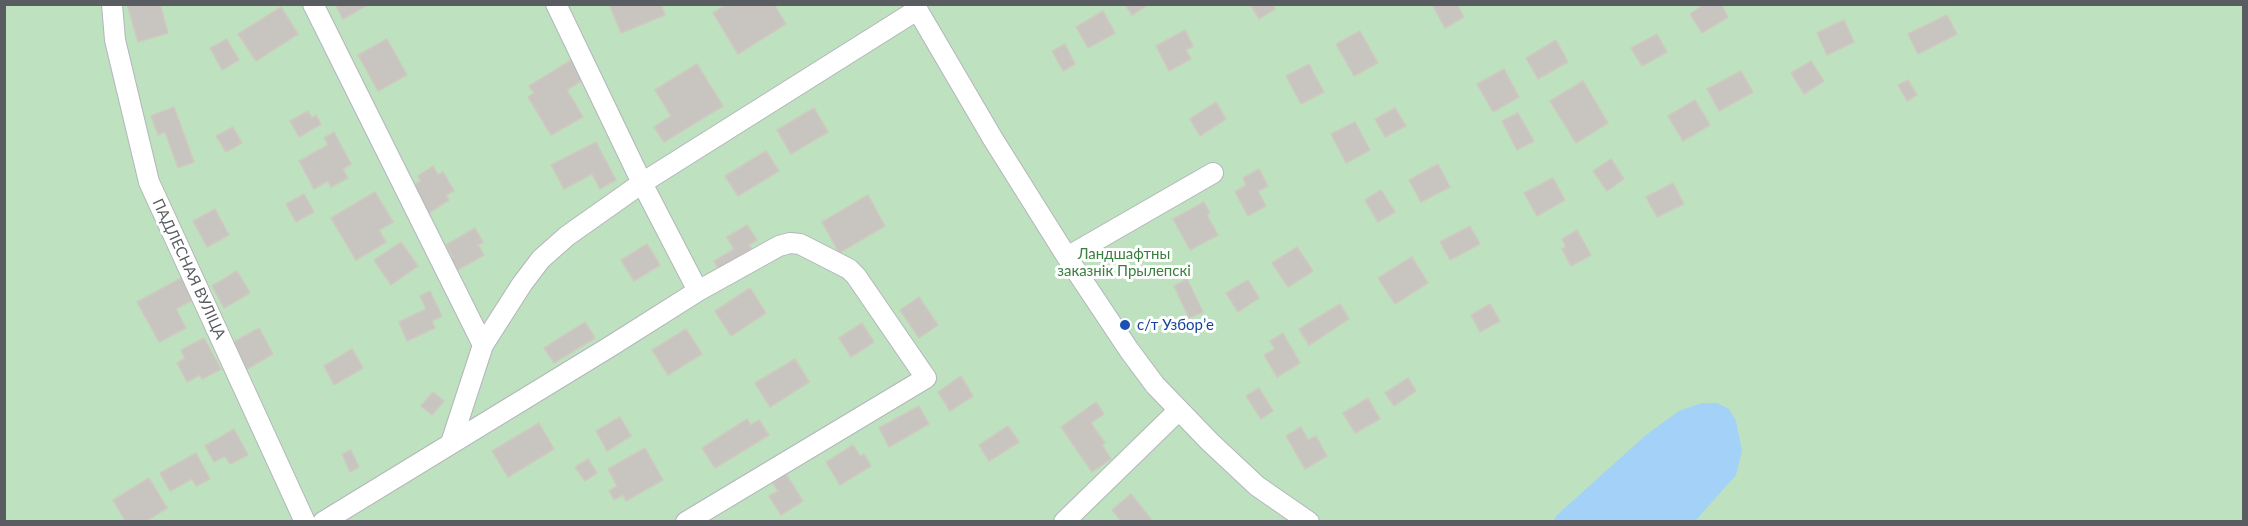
<!DOCTYPE html>
<html>
<head>
<meta charset="utf-8">
<style>
  body { margin:0 }
  #map { position:relative; width:2248px; height:526px; overflow:hidden; background:#ebe9e0; font-family:Lato,sans-serif }
  canvas { display:block }
  .frame { position:absolute; inset:0; border:6px solid #595c60; pointer-events:none }
</style>
</head>
<body>
<div id="map">
<canvas width="2248" height="526"></canvas>
<div class="frame"></div>
</div>
<script>
const ctx = document.querySelector('canvas').getContext('2d');
ctx.lineJoin = 'round';
function paint(path, color) {
  ctx.fillStyle = color;
  ctx.fill(path, 'evenodd');
}
function poly(rows) {
  const path = new Path2D();
  for (const r of rows) {
    path.moveTo(r[0], r[1]);
    for (let i = 2; i < r.length; i += 2) path.lineTo(r[i], r[i + 1]);
  }
  return path;
}
function trace(path, color, width, dash) {
  ctx.strokeStyle = color;
  ctx.lineWidth = width;
  ctx.lineCap = dash ? 'butt' : 'round';
  ctx.setLineDash(dash || []);
  ctx.stroke(path);
}
function drawText(font, color, halo, rows, align = 'center') {
  ctx.font = font + ' Lato,sans-serif';
  ctx.lineWidth = 6;
  ctx.setLineDash([]);
  ctx.textBaseline = 'middle';
  ctx.strokeStyle = halo;
  ctx.fillStyle = color;
  for (const [text, x, y, turn = 0] of rows) {
    ctx.save();
    ctx.translate(x, y);
    ctx.rotate((+turn || 0) * Math.PI / 180);
    ctx.textAlign = isNaN(turn) ? turn : align;
    if (halo) ctx.strokeText(text, 0, 0);
    ctx.fillText(text, 0, 0);
    ctx.restore();
  }
}
paint(poly([
  [4,5,2243,5,2243,521,5,521]
]), '#bee1bf');
paint(poly([
  [1702,403,1717,403,1729,409,1736,421,1742,451,1736,475,1695,521,1554,521,1556,516,1646,435,1679,411]
]), '#a3d1f8');
const building = poly([
  [127,4,160,4,168,33,138,42,127,4],
  [335,4,369,4,343,19,335,4],
  [609,4,661,4,665,15,621,33,609,4],
  [727,4,774,4,786,24,738,54,713,13,727,4],
  [1125,4,1149,4,1132,15,1125,4],
  [1250,4,1272,4,1275,9,1259,19,1250,4],
  [1432,4,1457,4,1464,17,1445,28,1432,4],
  [1705,4,1721,4,1728,17,1702,33,1690,14,1705,4],
  [281,7,298,34,256,61,238,34,281,7],
  [1103,11,1115,33,1088,48,1076,27,1103,11],
  [1947,15,1957,34,1918,54,1908,34,1947,15],
  [1844,20,1854,42,1827,55,1817,33,1844,20],
  [1185,30,1193,46,1186,50,1191,59,1169,71,1156,46,1185,30],
  [1360,31,1378,63,1354,76,1336,44,1360,31],
  [1657,34,1667,52,1642,66,1631,48,1657,34],
  [227,39,239,60,222,70,210,48,227,39],
  [387,39,407,75,378,91,358,55,387,39],
  [1556,40,1568,62,1538,79,1526,58,1556,40],
  [1065,44,1075,64,1063,71,1052,51,1065,44],
  [573,59,584,79,567,90,583,117,551,135,528,97,534,93,529,86,573,59],
  [1811,61,1824,81,1804,94,1791,73,1811,61],
  [697,64,723,106,664,142,654,127,671,116,655,90,697,64],
  [1309,64,1324,92,1301,104,1286,76,1309,64],
  [1504,69,1519,97,1493,112,1477,84,1504,69],
  [1741,71,1753,92,1719,111,1707,89,1741,71],
  [1908,80,1917,95,1907,101,1898,85,1908,80],
  [1583,81,1608,123,1576,143,1550,101,1583,81],
  [1695,100,1710,125,1683,141,1668,116,1695,100],
  [1216,102,1226,119,1200,136,1190,119,1216,102],
  [174,107,194,162,178,168,165,132,158,135,151,116,174,107],
  [814,108,828,132,791,154,777,130,814,108],
  [1395,108,1406,126,1385,137,1375,119,1395,108],
  [308,111,312,118,316,115,321,124,299,137,290,121,308,111],
  [1518,113,1534,141,1517,150,1502,121,1518,113],
  [1355,122,1370,150,1346,163,1331,134,1355,122],
  [233,127,242,143,226,152,216,136,233,127],
  [334,132,351,164,343,169,348,178,331,187,328,181,314,189,299,161,328,145,324,138,334,132],
  [596,142,616,180,600,189,592,174,564,189,551,165,596,142],
  [766,151,779,171,738,196,725,176,766,151],
  [1611,159,1624,179,1607,191,1593,171,1611,159],
  [1438,164,1450,187,1421,202,1409,180,1438,164],
  [433,166,438,175,443,172,454,191,446,195,449,200,427,214,411,187,421,181,418,176,433,166],
  [1259,169,1268,186,1258,191,1266,206,1248,216,1235,192,1246,185,1243,178,1259,169],
  [1553,178,1565,200,1537,216,1524,193,1553,178],
  [1673,183,1684,204,1657,217,1646,197,1673,183],
  [1381,190,1395,212,1378,222,1365,200,1381,190],
  [375,192,393,222,379,230,386,242,356,260,331,218,375,192],
  [304,194,314,212,296,222,286,204,304,194],
  [868,195,885,226,839,253,822,222,868,195],
  [1204,202,1210,213,1207,215,1218,235,1190,250,1173,219,1204,202],
  [215,209,229,235,207,247,193,221,215,209],
  [747,225,757,240,749,245,755,254,722,274,714,261,734,249,727,237,747,225],
  [1470,226,1480,244,1450,260,1440,242,1470,226],
  [475,228,483,242,478,245,484,255,454,272,447,260,453,257,446,245,475,228],
  [1577,230,1591,255,1571,266,1562,249,1566,247,1562,239,1577,230],
  [401,242,418,266,391,285,374,260,401,242],
  [647,244,660,265,634,281,621,260,647,244],
  [1297,247,1313,271,1288,287,1272,263,1297,247],
  [1412,257,1428,283,1395,304,1378,278,1412,257],
  [237,271,250,293,224,308,212,286,237,271],
  [187,275,198,297,176,309,186,328,159,342,137,302,187,275],
  [1187,279,1203,312,1189,318,1174,286,1187,279],
  [1248,280,1259,298,1238,312,1226,293,1248,280],
  [750,288,766,313,731,336,715,311,750,288],
  [430,291,442,316,432,321,435,328,407,341,399,322,426,309,420,296,430,291],
  [919,297,938,325,919,338,900,310,919,297],
  [1340,304,1349,319,1309,345,1299,329,1340,304],
  [1490,304,1500,321,1480,332,1471,315,1490,304],
  [585,322,595,338,554,363,544,348,585,322],
  [862,323,874,342,851,357,839,338,862,323],
  [259,328,273,354,247,369,232,343,259,328],
  [686,329,702,354,668,375,652,350,686,329],
  [1283,333,1300,363,1277,377,1264,355,1275,349,1270,341,1283,333],
  [204,338,221,369,202,379,200,375,187,382,177,363,185,358,181,350,204,338],
  [352,349,363,368,334,385,324,366,352,349],
  [795,359,809,382,770,407,755,383,795,359],
  [961,376,973,396,950,411,938,392,961,376],
  [1408,378,1416,391,1394,406,1385,393,1408,378],
  [1259,388,1273,411,1261,419,1246,396,1259,388],
  [433,392,444,401,432,415,421,406,433,392],
  [1368,398,1380,419,1355,433,1343,413,1368,398],
  [1096,402,1104,414,1091,423,1105,443,1102,445,1111,459,1092,472,1061,427,1096,402],
  [919,406,929,424,889,447,879,428,919,406],
  [620,417,631,436,607,451,596,431,620,417],
  [747,419,751,425,759,420,769,435,715,468,702,448,747,419],
  [539,423,554,449,508,477,492,451,539,423],
  [1008,426,1019,442,989,461,979,445,1008,426],
  [1301,427,1308,440,1316,436,1327,456,1305,469,1286,436,1301,427],
  [234,429,248,455,230,464,225,456,214,462,205,446,234,429],
  [853,445,860,456,864,454,871,466,840,485,826,462,853,445],
  [645,448,663,480,626,501,623,495,614,500,609,491,617,486,608,469,645,448],
  [351,450,359,467,350,472,342,454,351,450],
  [196,453,210,479,196,486,192,479,170,491,160,473,196,453],
  [588,459,597,473,585,481,575,467,588,459],
  [786,474,803,501,781,515,769,496,778,491,773,483,786,474],
  [149,478,167,508,145,522,126,522,113,500,149,478],
  [1131,494,1151,519,1148,522,1122,522,1112,510,1131,494]
]);
paint(building, '#c8c5c0');
trace(building, '#cfcabf', 1.5);
const minor = poly([
  [112,4,115,40,149,182,305,522],
  [313,4,483,345],
  [556,4,642,183,698,291],
  [914,4,993,139,1067,257,1129,350,1155,385,1210,442,1257,486,1309,522],
  [1067,257,1213,173],
  [451,443,483,345,522,284,541,259,567,236,642,183,917,10],
  [323,522,611,346,698,291,779,246,790,243,800,244,849,269,856,276,926,378,686,522],
  [1064,522,1179,410]
]);
trace(minor, '#b3b6ba', 22);
trace(minor, '#fff', 20);
for (const [x, y, r, color] of [
  [1125,325,6,"#1a4fb4"]
]) {
  const dot = new Path2D();
  dot.arc(x, y, r, 0, 2 * Math.PI);
  ctx.fillStyle = color;
  ctx.fill(dot);
  trace(dot, '#fff', 2);
}
drawText('15px', '#397f3e', '#fff', [
  ["Ландшафтны",1124,254],
  ["заказнік Прылепскі",1124,271]
]);
drawText('15px', '#595c60', '#fff', [
  ["ПАДЛЕСНАЯ ВУЛІЦА",189,269,65]
]);
drawText('15px', '#164399', '#fff', [
  ["с/т Узборʼе",1137,325]
], 'left');
</script>
</body>
</html>
